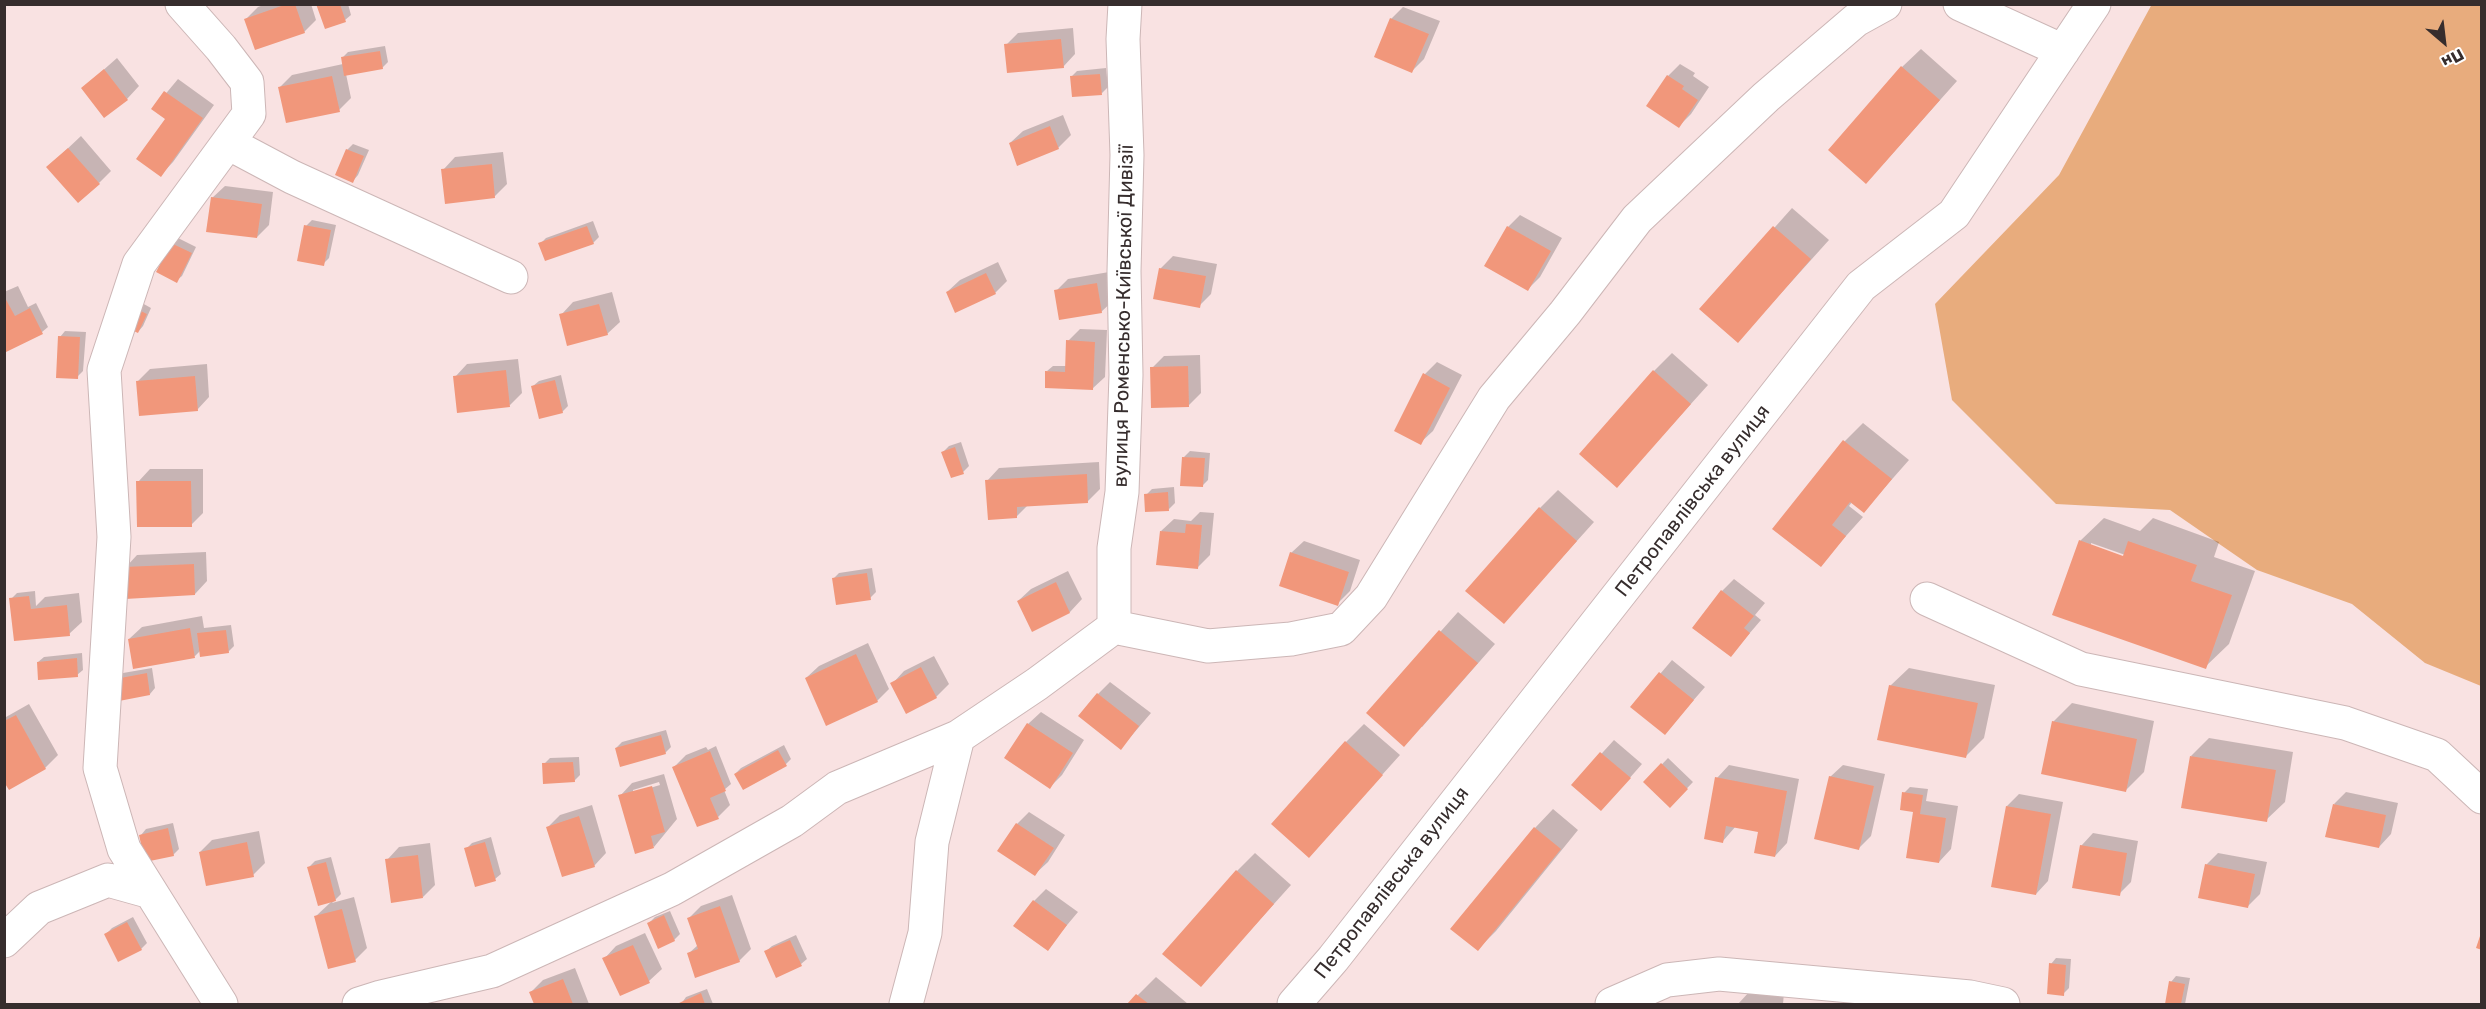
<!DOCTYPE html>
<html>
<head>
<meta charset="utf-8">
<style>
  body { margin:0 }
  #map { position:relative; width:2486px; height:1009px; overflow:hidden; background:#f9e2e2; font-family:Rubik,sans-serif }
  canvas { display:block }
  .frame { position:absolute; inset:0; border:6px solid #362d2d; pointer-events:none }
  .north { position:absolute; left:2414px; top:12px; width:60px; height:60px; -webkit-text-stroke:4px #fff; paint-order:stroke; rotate:152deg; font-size:16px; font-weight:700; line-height:24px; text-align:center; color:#362d2d }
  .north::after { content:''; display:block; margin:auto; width:21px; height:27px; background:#362d2d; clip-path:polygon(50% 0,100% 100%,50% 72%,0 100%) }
</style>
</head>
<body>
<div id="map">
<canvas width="2486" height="1009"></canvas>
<div class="frame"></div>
<div class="north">Пн</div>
</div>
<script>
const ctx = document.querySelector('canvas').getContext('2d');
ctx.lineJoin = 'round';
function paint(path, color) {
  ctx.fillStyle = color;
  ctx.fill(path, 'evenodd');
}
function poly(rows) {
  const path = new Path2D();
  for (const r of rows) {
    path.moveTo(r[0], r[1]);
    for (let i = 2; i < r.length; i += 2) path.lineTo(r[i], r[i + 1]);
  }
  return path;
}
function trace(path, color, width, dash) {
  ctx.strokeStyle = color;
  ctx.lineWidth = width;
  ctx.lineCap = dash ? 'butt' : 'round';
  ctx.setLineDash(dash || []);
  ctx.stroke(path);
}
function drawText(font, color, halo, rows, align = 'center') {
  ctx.font = font + ' Rubik,sans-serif';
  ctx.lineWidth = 4.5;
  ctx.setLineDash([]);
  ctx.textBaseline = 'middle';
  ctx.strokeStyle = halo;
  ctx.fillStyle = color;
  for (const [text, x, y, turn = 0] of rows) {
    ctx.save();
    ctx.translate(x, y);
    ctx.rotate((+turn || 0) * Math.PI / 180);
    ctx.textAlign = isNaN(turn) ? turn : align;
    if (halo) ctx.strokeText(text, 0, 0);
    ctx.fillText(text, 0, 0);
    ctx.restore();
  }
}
paint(poly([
  [2152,4,2481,5,2481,686,2425,663,2352,604,2257,570,2170,510,2056,504,1952,400,1935,304,2059,175]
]), '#e8ac7d');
paint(poly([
  [266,4,311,4,316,20,304,32,246,19,258,7],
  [318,4,348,4,351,15,345,20,326,28],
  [1403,7,1440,21,1424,59,1412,71,1391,19],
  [1073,28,1075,54,1063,67,1006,45,1018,33],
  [385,46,388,62,382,68,346,74,351,98,339,110,280,87,292,75,343,64,342,58,348,52],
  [1921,49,1957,81,1884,163,1902,67],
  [117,58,139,86,127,99,83,88],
  [1680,64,1695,73,1693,76,1709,87,1691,114,1679,126,1668,76],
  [1106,68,1108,87,1102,93,1071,77,1077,71],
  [178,79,214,105,173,162,161,175,167,119,153,109],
  [1063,115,1071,135,1058,148,1010,143,1023,131],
  [81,136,111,171,99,183,48,167],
  [353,144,369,150,358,175,353,181,347,150],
  [503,152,507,184,494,197,443,170,455,157],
  [225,186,273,192,269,225,257,237,212,198],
  [1792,208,1829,240,1738,341,1702,309],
  [1520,215,1562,238,1540,277,1528,289,1508,227],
  [312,220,336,225,329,258,323,264,306,226],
  [593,221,599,237,593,243,540,244,546,238],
  [178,238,196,247,182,276,176,281,172,244],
  [1173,256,1217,264,1211,294,1199,306,1155,297,1161,268],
  [998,262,1007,281,995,293,947,292,960,280],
  [1109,272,1114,300,1101,312,1056,291,1068,279],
  [18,286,28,307,36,303,48,327,42,332,4,352,4,292],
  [612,292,620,322,607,334,561,315,573,302],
  [142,303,151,308,143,326,138,332],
  [1080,329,1107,330,1105,377,1092,389,1047,371,1053,366,1067,366,1068,341],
  [65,331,86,332,83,371,77,377,60,337],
  [1672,353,1708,385,1617,486,1654,371],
  [1200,355,1201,393,1189,405,1152,368,1164,356],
  [518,359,522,393,510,405,455,377,467,364],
  [1437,362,1462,375,1433,431,1420,443,1425,374],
  [207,364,209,397,197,410,138,381,150,369],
  [561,375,568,406,562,412,533,386,539,381],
  [1863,423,1909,460,1864,511,1852,502,1849,506,1863,517,1820,565,1774,529,1845,441],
  [961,442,969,466,963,472,952,476,943,452,949,446],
  [1190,451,1210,453,1208,480,1202,486,1184,457],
  [1099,462,1100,489,1088,501,1028,505,1016,517,987,481,999,468],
  [150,469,203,469,203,513,191,525,138,482],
  [1174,487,1175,503,1169,509,1146,495,1152,489],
  [1558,490,1594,522,1504,622,1540,508],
  [1200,512,1214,513,1210,555,1198,567,1161,531,1174,519,1191,521],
  [2104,518,2140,531,2153,518,2219,542,2214,557,2255,571,2229,644,2205,667,2080,541],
  [2091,543,2131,557,2130,560,2091,547],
  [1304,541,1360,560,1350,591,1337,604,1291,553],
  [206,552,207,581,195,594,125,568,137,555],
  [872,568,876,592,870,598,833,579,839,573],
  [1068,571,1082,599,1070,612,1032,630,1018,601,1031,589],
  [1734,579,1765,603,1755,615,1761,620,1731,655,1722,591],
  [35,591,36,606,45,597,79,593,82,622,69,634,11,599,17,593],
  [1458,612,1495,644,1422,727,1368,713],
  [202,616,204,628,231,625,234,646,228,652,201,650,195,656,129,639,142,627],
  [868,643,889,689,877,701,806,678,819,666],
  [82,653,83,670,77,675,38,662,44,657],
  [934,656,949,684,936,697,892,684,904,671],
  [1672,660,1705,687,1665,733,1632,707],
  [152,668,155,688,150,694,117,679,123,673],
  [1909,668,1995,685,1984,738,1966,756,1890,686],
  [1110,682,1151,713,1121,748,1098,694],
  [2072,703,2154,721,2144,772,2126,790,2053,722],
  [29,704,58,755,45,768,9,788,4,779,4,715,6,717],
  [1041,712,1084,740,1062,775,1050,787,1006,758,1028,724],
  [1364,724,1400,755,1309,856,1346,742],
  [666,730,671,747,665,753,616,748,622,742],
  [2209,738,2293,752,2285,802,2266,820,2191,756],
  [1614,740,1642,764,1613,797,1573,785],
  [784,745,791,759,786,764,735,774,741,768],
  [716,746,731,784,724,790,730,805,718,817,674,767,686,755,706,747,708,750],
  [579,757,580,775,574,781,544,764,550,758],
  [1668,758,1693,782,1670,806,1645,782],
  [1729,765,1799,779,1787,843,1775,856,1760,830,1736,826,1723,841,1717,778],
  [1843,765,1885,774,1871,836,1858,849,1830,777],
  [664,774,677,819,654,847,620,796,632,783],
  [659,782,660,785,633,793,633,790],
  [1910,787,1928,789,1926,801,1958,806,1951,849,1939,862,1904,793],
  [2346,792,2398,803,2391,834,2379,847,2334,804],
  [2019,794,2063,802,2048,881,2036,894,2007,806],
  [592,805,606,853,594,866,548,827,560,815],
  [1553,809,1578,830,1496,931,1478,949,1453,929,1535,828],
  [1029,812,1065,835,1048,862,1035,874,1017,824],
  [173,823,179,849,173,855,141,835,146,829],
  [259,831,265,863,253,875,200,852,212,840],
  [2093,833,2138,841,2131,882,2119,894,2081,846],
  [491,837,501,874,495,879,466,849,472,843],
  [430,843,435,885,423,897,387,860,399,847],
  [1255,853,1291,885,1201,985,1237,871],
  [2218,853,2267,862,2260,894,2248,906,2206,865],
  [331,857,341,894,332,903,354,897,367,948,355,960,315,917,332,901,309,867,315,861],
  [1046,889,1078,912,1047,949,1034,901],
  [732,895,751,949,739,961,688,954,698,945,688,919,701,906],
  [670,911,680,934,674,940,649,923,655,917],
  [133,917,147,943,141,949,106,934,112,928],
  [645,933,662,969,649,981,620,994,604,959,616,946],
  [796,935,807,959,801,964,766,951,772,946],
  [2056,958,2071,959,2069,988,2063,994,2051,964],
  [575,968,589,1004,535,1004,531,992,543,980],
  [2176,976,2190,978,2185,1004,2166,1004,2171,982],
  [1156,977,1188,1004,1129,1004],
  [707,989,713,1004,681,1004,686,997],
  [1750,991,1784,993,1783,1004,1738,1004]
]), '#0003');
paint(poly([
  [287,4,295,4,305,33,255,50,244,19],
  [316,4,340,4,346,22,325,29],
  [1390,18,1429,34,1412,73,1374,57],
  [1061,39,1064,68,1007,73,1004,44],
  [380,51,383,69,344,76,341,57],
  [1901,66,1940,100,1866,184,1828,150],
  [104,69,128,100,104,118,81,88],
  [1100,74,1102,95,1072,97,1070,76],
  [1667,75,1684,86,1682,89,1698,100,1679,128,1646,106],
  [332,76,340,112,286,123,278,87],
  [164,91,203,118,161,177,136,159,165,119,151,109],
  [1050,126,1059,149,1017,166,1009,143],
  [68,148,100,184,78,203,46,167],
  [346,149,364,156,353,183,335,175],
  [492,164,495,198,445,204,441,169],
  [211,197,262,204,257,238,206,232],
  [304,225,331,230,324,266,297,261],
  [587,226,594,244,545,261,538,243],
  [1507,226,1551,251,1528,291,1484,266],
  [1773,226,1811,259,1738,343,1699,309],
  [171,243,192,253,177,283,156,272],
  [1159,268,1206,276,1200,308,1153,299],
  [986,273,996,294,955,313,946,292],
  [1097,283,1102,313,1059,320,1054,290],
  [4,296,15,316,30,308,43,334,4,353],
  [599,304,608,335,567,346,559,314],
  [135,308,147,314,138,333,125,327],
  [58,336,80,337,78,379,56,378],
  [1066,340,1095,342,1093,390,1045,388,1045,371,1065,372],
  [1188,366,1189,407,1151,408,1150,367],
  [506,370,510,407,457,413,453,376],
  [1653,370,1691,404,1617,488,1579,454],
  [1423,373,1450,388,1421,445,1394,431],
  [195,376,198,411,139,416,136,381],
  [555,380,563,413,539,419,531,386],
  [1843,440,1892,479,1864,513,1850,502,1832,525,1846,536,1821,567,1772,529],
  [955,447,964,474,951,478,941,452],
  [1182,457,1205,458,1203,487,1180,486],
  [1087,474,1088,503,1017,507,1017,518,988,520,985,480],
  [136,481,191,481,192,527,137,527],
  [1168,492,1169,511,1145,512,1144,494],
  [1539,507,1577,541,1504,624,1465,591],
  [1186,524,1202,525,1198,569,1156,565,1160,531,1185,533],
  [2079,540,2123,556,2128,541,2197,565,2191,581,2232,595,2206,669,2052,615],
  [1290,552,1349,572,1338,606,1279,586],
  [194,564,195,595,125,599,123,567],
  [867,573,871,600,836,605,832,578],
  [1056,582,1070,613,1032,632,1017,601],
  [1721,590,1754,616,1744,628,1750,633,1731,657,1692,628],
  [29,596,31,609,67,605,70,636,14,641,9,598],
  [190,628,195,658,133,669,128,639],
  [226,630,229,653,200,657,197,633],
  [1439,630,1478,663,1404,747,1366,713],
  [856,654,878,702,826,726,805,678],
  [77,658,78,677,38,680,37,662],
  [921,667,937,698,906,714,890,683],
  [1659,672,1694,700,1665,735,1630,707],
  [147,673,150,695,119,701,115,679],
  [1889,685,1978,703,1966,758,1877,740],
  [1097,693,1139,726,1121,750,1078,716],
  [16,715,46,769,9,790,4,782,4,721],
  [2052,721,2137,739,2126,792,2041,774],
  [1027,723,1073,753,1050,789,1004,758],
  [661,735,666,754,620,767,615,748],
  [1345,741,1383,775,1309,858,1271,824],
  [778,750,787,766,743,790,734,774],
  [710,751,726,791,710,798,719,819,697,827,672,767],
  [1600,752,1631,778,1601,811,1571,785],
  [2190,756,2276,770,2267,822,2181,808],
  [573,762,575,782,543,784,542,763],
  [1661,763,1688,789,1670,808,1643,782],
  [1829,776,1874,786,1859,850,1814,839],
  [1715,777,1787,791,1775,857,1754,853,1758,832,1726,826,1723,843,1704,839],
  [652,786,665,832,651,836,654,848,635,854,618,795],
  [1902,792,1923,795,1920,814,1946,818,1939,863,1906,858,1913,812,1900,810],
  [2333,804,2386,815,2379,848,2325,837],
  [2006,806,2051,814,2036,895,1991,887],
  [579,816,595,867,562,877,546,827],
  [1016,823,1054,848,1035,876,997,851],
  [1534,827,1561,849,1478,951,1450,929],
  [168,828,174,856,145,862,139,835],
  [247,842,254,877,206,886,199,852],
  [485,842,496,881,475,887,464,848],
  [2080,845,2127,853,2120,896,2072,888],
  [418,855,423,898,391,903,385,859],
  [326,862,336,901,318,906,307,867],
  [2205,864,2255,874,2248,908,2198,898],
  [1236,870,1274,904,1201,987,1162,954],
  [1033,900,1067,925,1048,951,1013,926],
  [720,906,740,962,695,978,687,953,698,949,687,918],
  [342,909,356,962,328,969,314,916],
  [664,915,675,941,658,949,647,923],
  [127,922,142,950,118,962,104,934],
  [2482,930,2482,950,2476,948],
  [790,940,802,966,776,978,764,951],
  [633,945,650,983,620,996,602,958],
  [2049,963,2066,965,2064,996,2047,994],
  [563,979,573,1004,534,1004,529,992],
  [2169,981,2185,984,2181,1004,2165,1004],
  [701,993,705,1004,680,1004,679,1003],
  [1136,994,1149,1004,1127,1004]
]), '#f1977b');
const street = poly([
  [182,4,221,48,247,82,249,114,139,264,104,370,114,537,100,768,124,849,221,1004],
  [1960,4,2063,51],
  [228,143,292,177,511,277],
  [1927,599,2081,669,2345,723,2437,755,2482,797],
  [1114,627,1114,548,1122,492,1126,375,1124,271,1127,155,1123,39,1125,4],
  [4,941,39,908,108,880,151,892],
  [359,1004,381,997,492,971,672,889,792,821,837,788,958,737,1037,684,1114,627,1208,646,1291,639,1341,629,1371,597,1494,398,1565,313,1637,219,1766,97,1856,20,1885,4],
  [906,1004,925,933,932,842,958,737],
  [1294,1004,1333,959,1861,286,1954,214,2094,4],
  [1612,1004,1667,980,1719,974,1970,997,2003,1004]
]);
trace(street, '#ccb6b6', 35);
trace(street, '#fff', 33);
drawText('20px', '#362d2d', '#fff', [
  ["вулиця Роменсько-Київської Дивізії",1124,316,-89],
  ["Петропавлівська вулиця",1693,501,-52],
  ["Петропавлівська вулиця",1392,883,-52]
]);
</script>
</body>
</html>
